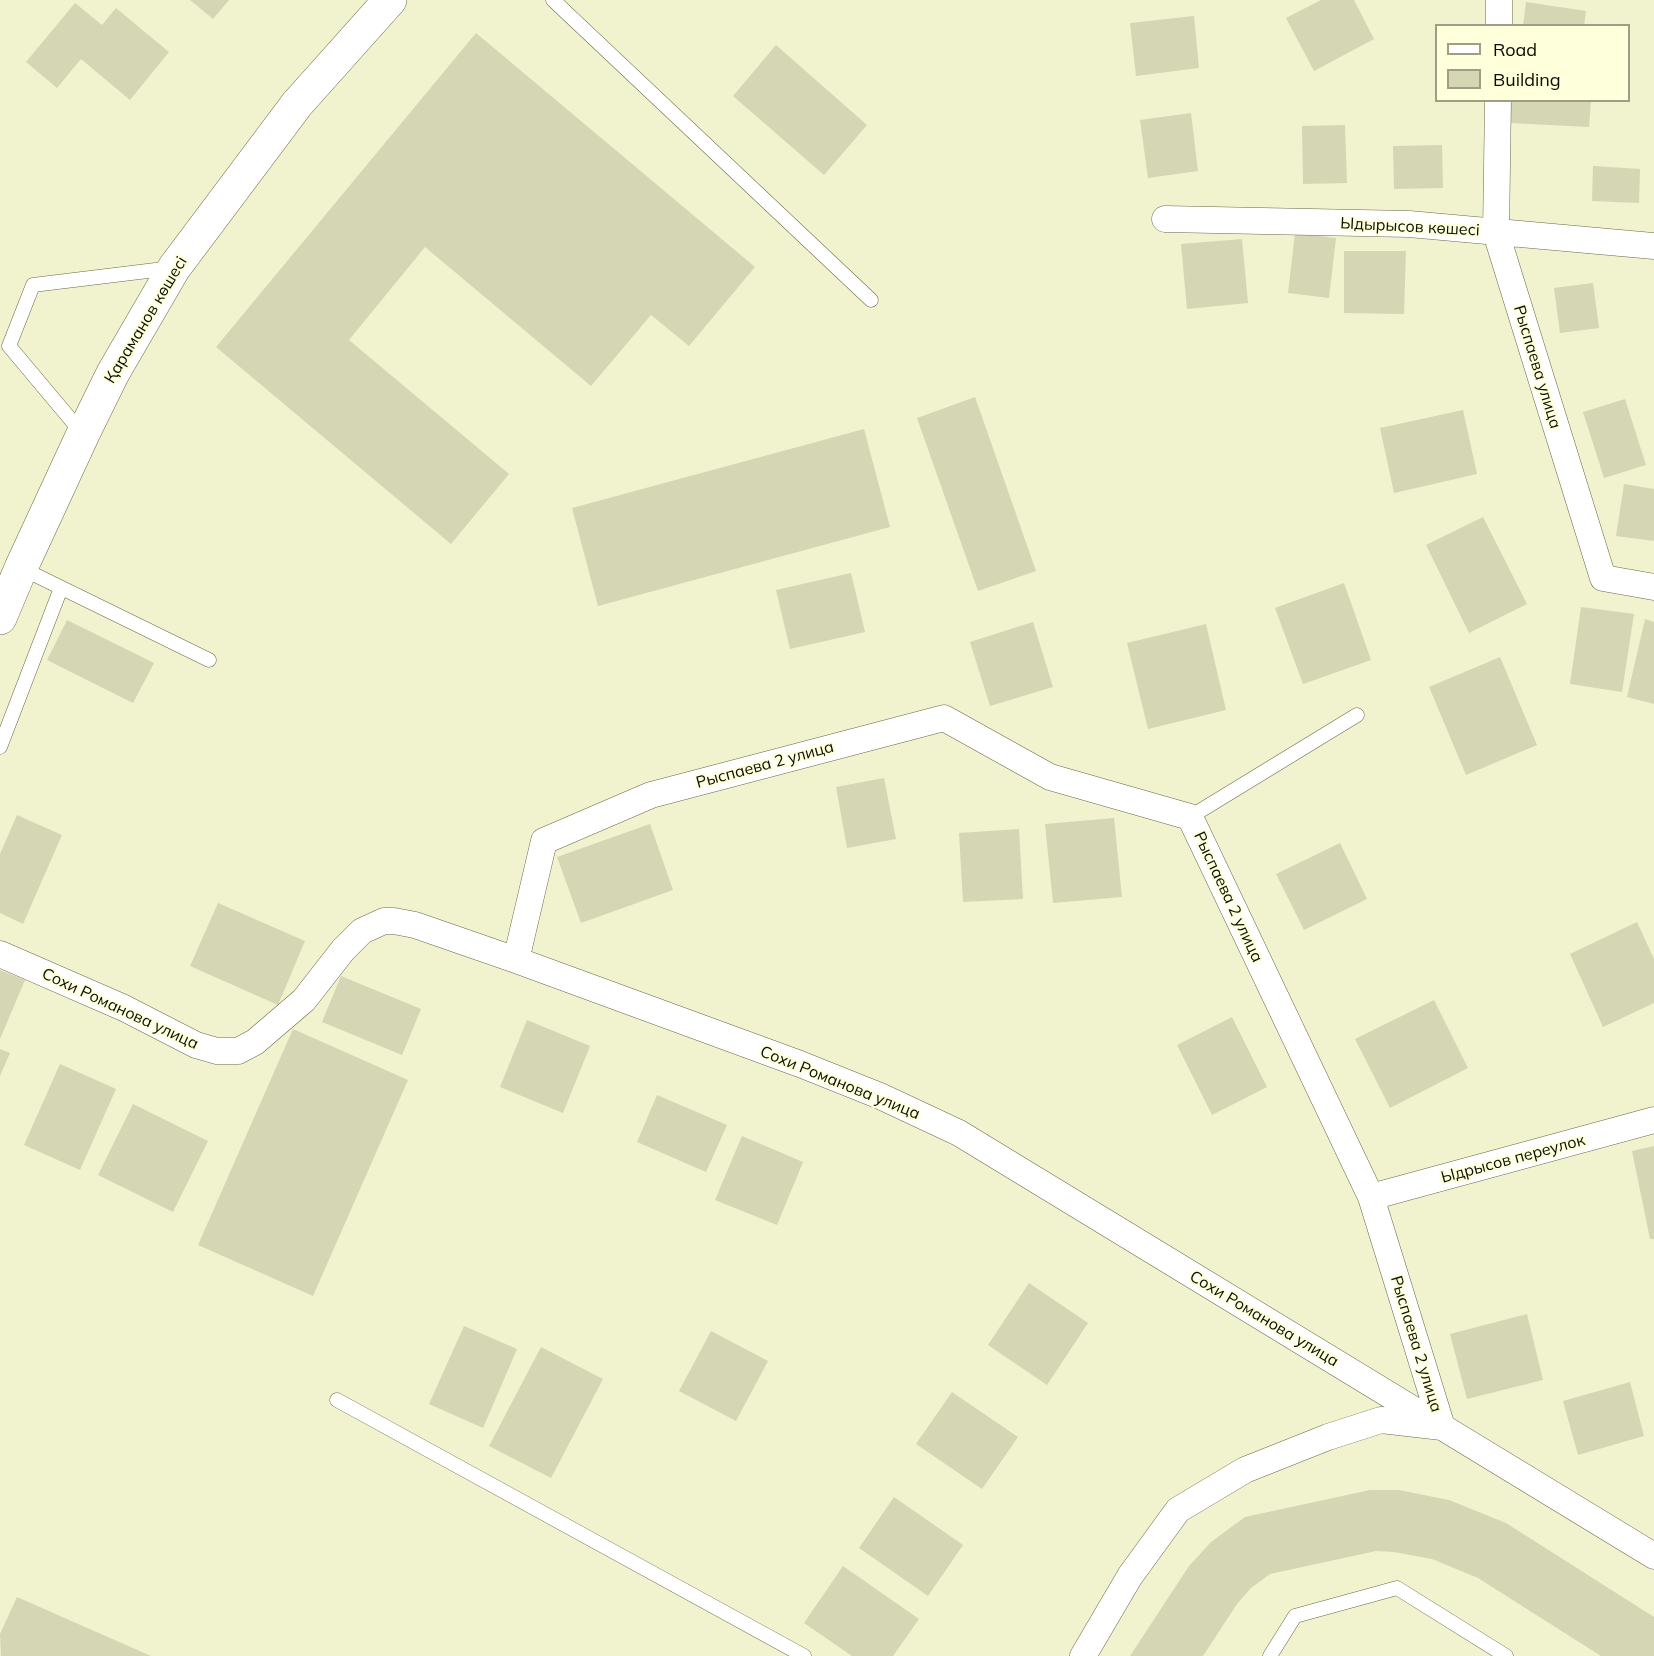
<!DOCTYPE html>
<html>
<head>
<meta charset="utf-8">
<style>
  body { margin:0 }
  #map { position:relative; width:1654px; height:1656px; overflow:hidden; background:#f1f2ce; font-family:Mulish,sans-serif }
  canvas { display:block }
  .legend { position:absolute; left:1435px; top:24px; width:195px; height:78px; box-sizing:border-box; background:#feffdb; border:2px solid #9e9e85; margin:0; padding:8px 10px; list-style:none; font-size:18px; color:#0d0d03 }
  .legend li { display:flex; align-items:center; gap:12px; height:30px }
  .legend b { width:30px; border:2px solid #9e9e85 }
</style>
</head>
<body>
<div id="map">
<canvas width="1654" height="1656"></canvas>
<ul class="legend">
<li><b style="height:8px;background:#fff"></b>Road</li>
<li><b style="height:16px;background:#d5d6b4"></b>Building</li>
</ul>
</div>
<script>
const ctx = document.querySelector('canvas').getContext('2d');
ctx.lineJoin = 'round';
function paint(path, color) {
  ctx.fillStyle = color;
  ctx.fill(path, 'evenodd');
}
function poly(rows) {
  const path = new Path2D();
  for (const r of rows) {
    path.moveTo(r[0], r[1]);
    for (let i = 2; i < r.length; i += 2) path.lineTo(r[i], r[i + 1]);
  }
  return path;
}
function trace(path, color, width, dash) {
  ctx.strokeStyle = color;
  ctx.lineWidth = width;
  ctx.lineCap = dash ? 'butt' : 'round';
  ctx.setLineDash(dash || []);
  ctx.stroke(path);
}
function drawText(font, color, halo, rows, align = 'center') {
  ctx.font = font + ' Mulish,sans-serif';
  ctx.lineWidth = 4.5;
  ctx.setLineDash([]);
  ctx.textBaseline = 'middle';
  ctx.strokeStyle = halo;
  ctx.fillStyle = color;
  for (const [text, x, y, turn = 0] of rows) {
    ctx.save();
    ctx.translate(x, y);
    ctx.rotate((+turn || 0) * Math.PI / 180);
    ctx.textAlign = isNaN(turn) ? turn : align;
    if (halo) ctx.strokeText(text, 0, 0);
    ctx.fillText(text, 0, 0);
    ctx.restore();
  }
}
paint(poly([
  [190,0,229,0,213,19],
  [1321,0,1354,0,1374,39,1314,71,1286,18],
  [1526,2,1586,11,1584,26,1523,26],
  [75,3,102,25,116,8,169,52,130,100,81,59,57,88,26,62],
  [1194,16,1199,68,1136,76,1130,23],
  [476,33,755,267,689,346,651,315,591,386,425,247,349,340,509,474,451,544,216,347],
  [776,45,867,125,824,175,733,96],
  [1511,100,1591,100,1589,127,1510,123],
  [1191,113,1198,171,1148,178,1140,120],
  [1345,125,1347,183,1303,184,1302,126],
  [1442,145,1443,188,1394,189,1393,146],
  [1593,166,1640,169,1639,203,1592,201],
  [1295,233,1336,238,1329,298,1288,293],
  [1242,239,1248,303,1187,309,1181,244],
  [1344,251,1406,251,1404,314,1344,313],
  [1593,283,1599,328,1560,333,1554,288],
  [975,397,1036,571,978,591,917,418],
  [1625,399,1646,465,1604,478,1583,412],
  [1463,410,1477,474,1394,493,1380,428],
  [864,429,890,527,598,606,572,508],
  [1624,484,1654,489,1654,541,1616,536],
  [1483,517,1527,604,1469,633,1426,545],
  [851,573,865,632,790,649,776,590],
  [1344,583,1371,660,1303,684,1275,608],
  [1581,607,1634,614,1622,692,1570,684],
  [1645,619,1654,622,1654,704,1627,697],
  [67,620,154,663,133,703,47,660],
  [1033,622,1053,687,990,706,970,642],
  [1206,624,1226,710,1148,729,1127,643],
  [1500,657,1537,745,1466,775,1429,687],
  [884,778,896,839,847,848,836,787],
  [17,815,62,835,23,924,0,913,0,854],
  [1114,818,1122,897,1053,903,1045,824],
  [650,824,673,890,581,923,557,857],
  [1019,829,1023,899,963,902,959,833],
  [1340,843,1367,899,1304,930,1276,874],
  [218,903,305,941,278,1005,190,966],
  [1637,922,1654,959,1654,1003,1603,1027,1570,954],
  [0,970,25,980,0,1039],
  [341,976,421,1009,402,1055,322,1022],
  [1434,1000,1468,1068,1390,1108,1355,1039],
  [1232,1017,1267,1087,1212,1115,1177,1045],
  [527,1020,590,1046,563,1113,500,1087],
  [293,1029,408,1080,313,1296,198,1245],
  [0,1049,10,1053,0,1076],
  [60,1064,116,1089,80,1170,24,1145],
  [657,1095,727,1125,706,1172,637,1142],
  [133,1104,208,1141,173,1212,98,1175],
  [742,1136,803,1162,777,1225,715,1200],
  [1654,1146,1654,1239,1650,1239,1632,1151],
  [1029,1283,1088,1323,1047,1385,988,1345],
  [1527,1314,1543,1380,1467,1399,1450,1334],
  [464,1326,517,1349,483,1428,429,1404],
  [711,1331,768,1361,736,1421,679,1391],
  [541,1347,603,1379,551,1478,489,1446],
  [1630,1382,1644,1436,1578,1455,1563,1401],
  [952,1392,1018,1437,982,1489,916,1444],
  [1370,1490,1399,1490,1449,1500,1506,1523,1654,1617,1654,1656,1601,1656,1478,1578,1432,1559,1394,1552,1376,1551,1270,1574,1251,1588,1237,1604,1203,1656,1130,1656,1189,1566,1211,1542,1245,1517],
  [894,1497,963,1545,928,1596,859,1548],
  [843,1566,919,1619,893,1656,852,1656,804,1623],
  [17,1597,151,1656,1,1656,0,1634]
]), '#d5d6b4');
const lane = poly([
  [553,0,871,300],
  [82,433,9,346,33,285,172,268],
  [21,568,209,660],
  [0,747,61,588],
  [1190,817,1357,715],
  [337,1400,804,1656],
  [1270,1656,1295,1616,1397,1588,1506,1656]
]);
const street = poly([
  [1499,26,1499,0],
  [1498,100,1496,233,1603,578,1654,587],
  [1165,219,1409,224,1654,246],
  [0,954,124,1008,196,1045,217,1051,238,1051,255,1042,304,1000,343,950,362,931,384,921,394,921,415,925,516,960,800,1064,880,1096,959,1133,1654,1556],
  [516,960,544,841,651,795,944,718,1050,777,1190,817,1371,1197,1442,1427,1381,1420,1328,1437,1245,1470,1178,1510,1130,1576,1083,1656],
  [1371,1197,1654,1120]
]);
const secondary = poly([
  [0,618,21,568,83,434,113,373,174,268,297,104,390,0]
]);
trace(lane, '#696a4a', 15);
trace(street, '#696a4a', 27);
trace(secondary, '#696a4a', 34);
trace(lane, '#fff', 14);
trace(street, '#fff', 26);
trace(secondary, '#fff', 33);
drawText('16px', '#0d0d03', '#feffdb', [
  ["Ыдырысов көшесі",1410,227,3],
  ["Қараманов көшесі",146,320,-59],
  ["Рыспаева улица",1537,367,73],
  ["Рыспаева 2 улица",765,765,-15],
  ["Рыспаева 2 улица",1228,897,65],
  ["Сохи Романова улица",120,1009,25],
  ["Сохи Романова улица",840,1083,22],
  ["Ыдрысов переулок",1513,1159,-15],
  ["Сохи Романова улица",1264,1319,31],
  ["Рыспаева 2 улица",1416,1344,73]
]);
</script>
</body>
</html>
